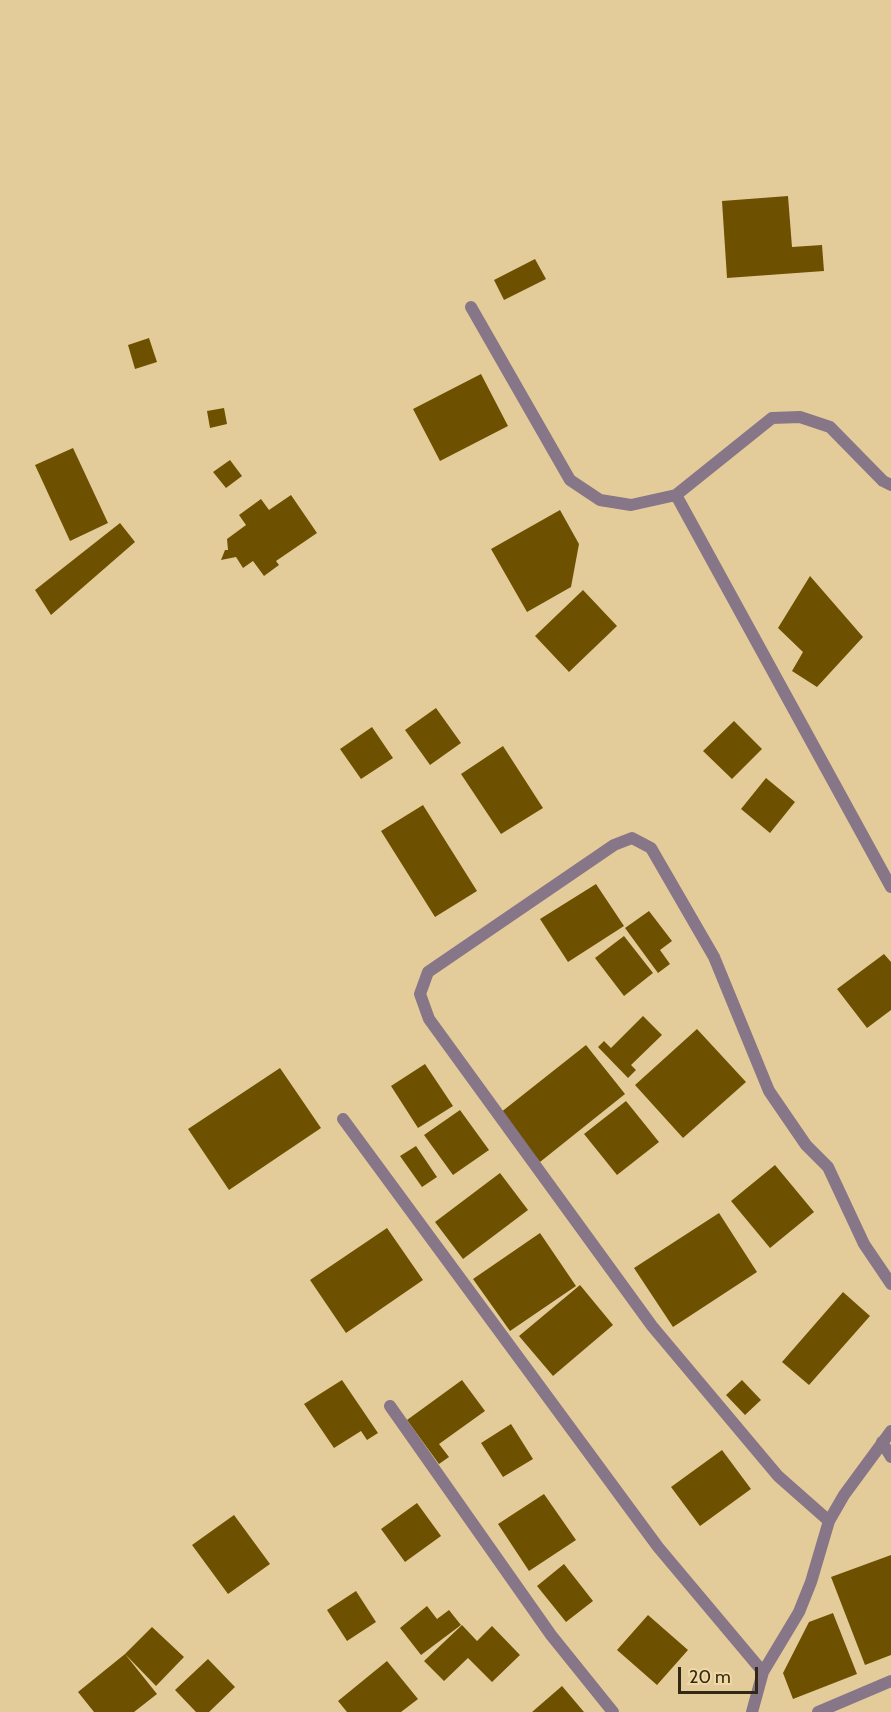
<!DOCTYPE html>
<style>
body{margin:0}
#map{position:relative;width:891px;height:1712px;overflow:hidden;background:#e4cc9a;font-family:Cabin,sans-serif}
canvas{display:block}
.scale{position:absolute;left:678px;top:1667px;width:80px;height:27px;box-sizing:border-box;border:3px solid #322915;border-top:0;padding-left:8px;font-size:18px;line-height:21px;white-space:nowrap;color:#322915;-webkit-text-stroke:4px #f1d9a6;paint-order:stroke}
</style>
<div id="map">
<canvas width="891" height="1712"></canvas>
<div class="scale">20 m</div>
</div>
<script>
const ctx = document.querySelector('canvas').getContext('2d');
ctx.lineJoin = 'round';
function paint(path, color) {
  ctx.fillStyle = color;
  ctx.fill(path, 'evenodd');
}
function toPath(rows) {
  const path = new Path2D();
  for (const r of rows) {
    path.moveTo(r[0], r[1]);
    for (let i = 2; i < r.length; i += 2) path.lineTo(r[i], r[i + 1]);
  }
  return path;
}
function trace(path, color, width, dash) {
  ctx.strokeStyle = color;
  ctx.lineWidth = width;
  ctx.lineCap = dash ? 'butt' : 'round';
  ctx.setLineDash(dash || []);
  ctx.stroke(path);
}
paint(toPath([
 [788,196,792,247,822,245,824,271,727,278,722,201],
 [535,259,546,279,504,300,494,280],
 [149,338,157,362,135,369,128,345],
 [481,374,508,426,440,461,413,409],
 [224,408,227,424,210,428,207,411],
 [73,448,108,523,70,541,35,465],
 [230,460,242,476,226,488,213,472],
 [291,495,317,533,276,561,279,565,264,576,253,561,243,568,236,557,221,560,225,550,228,550,227,539,246,525,239,515,261,499,269,510],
 [560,510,579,544,571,587,527,612,491,549],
 [120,523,135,542,51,615,35,590],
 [810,576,863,637,817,687,792,671,803,652,778,628],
 [583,590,617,626,569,672,535,636],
 [436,708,461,743,430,765,405,730],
 [734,721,762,749,732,779,703,751],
 [372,727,393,758,361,779,340,749],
 [503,746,543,808,501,834,461,774],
 [766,778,795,802,770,833,741,809],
 [423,805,477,891,435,917,381,831],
 [596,884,624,926,568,962,540,919],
 [649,911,672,941,660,950,670,964,658,973,625,928],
 [624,936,653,973,624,996,595,958],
 [884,954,891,962,891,1010,867,1028,837,989],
 [643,1016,662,1035,631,1065,636,1070,628,1078,598,1047,604,1041,611,1048],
 [697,1029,746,1082,683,1138,635,1085],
 [586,1045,625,1094,540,1162,500,1113],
 [425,1064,453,1106,418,1128,391,1086],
 [280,1068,321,1128,229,1190,188,1129],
 [626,1101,659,1142,617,1175,584,1134],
 [460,1110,489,1150,453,1175,424,1135],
 [416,1146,437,1177,422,1187,400,1156],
 [775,1165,814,1212,770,1248,731,1201],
 [500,1173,528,1210,463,1259,435,1222],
 [719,1213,757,1272,673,1327,634,1268],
 [387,1228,423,1280,346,1333,310,1280],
 [540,1233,576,1286,510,1331,473,1279],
 [580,1285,613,1325,553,1376,519,1336],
 [843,1292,870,1316,809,1385,782,1362],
 [342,1380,378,1433,367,1440,361,1431,334,1448,304,1404],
 [462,1380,485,1411,439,1444,449,1457,439,1464,407,1420],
 [742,1380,761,1400,745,1415,726,1395],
 [511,1424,533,1459,503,1477,481,1443],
 [722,1450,751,1489,700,1526,671,1487],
 [544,1494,576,1540,529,1571,498,1524],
 [417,1503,441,1536,405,1562,381,1529],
 [234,1515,270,1564,228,1594,192,1545],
 [891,1555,891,1655,865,1665,831,1577],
 [564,1564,593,1601,566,1622,537,1586],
 [356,1591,376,1622,347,1641,327,1610],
 [427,1606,437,1619,449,1610,461,1625,421,1655,400,1628],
 [833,1613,857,1674,793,1699,783,1673,809,1622],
 [648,1615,688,1650,657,1685,617,1650],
 [462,1625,477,1641,492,1626,520,1655,492,1682,468,1658,444,1681,424,1661],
 [152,1627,184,1657,156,1686,125,1654],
 [125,1654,157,1694,134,1712,94,1712,78,1692],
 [208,1659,235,1687,209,1712,196,1712,175,1690],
 [387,1661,418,1699,401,1712,347,1712,338,1701],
 [562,1686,584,1712,532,1712]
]), '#6d5100');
trace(toPath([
 [471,307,570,480,600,500,631,505,676,495,772,418,800,417,830,427,883,481,891,485],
 [676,495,891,887],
 [343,1119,658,1547,763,1672],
 [390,1406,551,1635,613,1712],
 [882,1442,891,1457],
 [829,1521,778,1476,652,1326,429,1019,420,994,428,972,614,845,632,838,651,848,714,957,769,1091,806,1145,828,1167,864,1244,891,1284],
 [752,1712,763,1672,799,1612,811,1582,829,1521,844,1495,891,1431],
 [818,1712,891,1681]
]), '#877687', 12);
</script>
